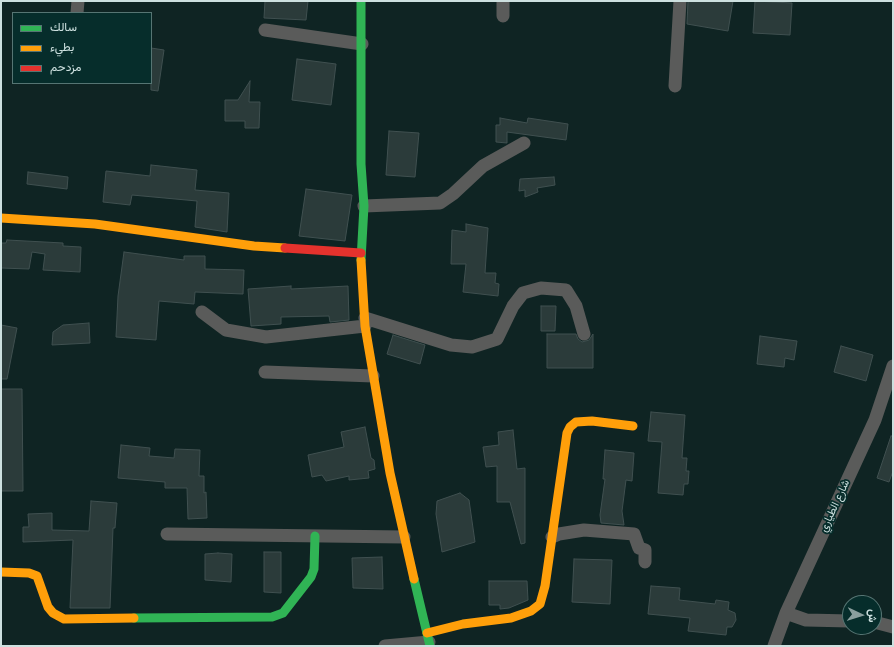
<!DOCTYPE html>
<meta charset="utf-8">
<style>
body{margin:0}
#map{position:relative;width:894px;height:647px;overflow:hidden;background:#0f2423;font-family:"Times New Roman",Vazirmatn,serif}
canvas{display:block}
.frame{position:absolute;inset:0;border:2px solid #cde0df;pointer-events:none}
.legend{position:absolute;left:12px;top:12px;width:140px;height:72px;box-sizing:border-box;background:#062d2b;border:1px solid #567573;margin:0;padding:5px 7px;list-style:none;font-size:12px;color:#cde0df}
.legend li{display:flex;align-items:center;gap:8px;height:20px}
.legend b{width:20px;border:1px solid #567573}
.north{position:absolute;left:842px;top:595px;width:40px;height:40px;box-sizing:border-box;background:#062d2b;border:1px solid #567573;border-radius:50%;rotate:94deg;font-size:11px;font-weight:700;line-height:16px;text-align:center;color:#cde0df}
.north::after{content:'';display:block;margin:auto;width:14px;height:18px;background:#8a9e9d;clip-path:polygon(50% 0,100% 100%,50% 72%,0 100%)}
</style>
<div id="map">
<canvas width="894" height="647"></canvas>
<div class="frame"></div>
<ul class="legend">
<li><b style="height:5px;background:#30b455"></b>سالك</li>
<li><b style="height:5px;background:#ff9f0a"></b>بطيء</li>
<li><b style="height:5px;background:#e5322d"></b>مزدحم</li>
</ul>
<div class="north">ش</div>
</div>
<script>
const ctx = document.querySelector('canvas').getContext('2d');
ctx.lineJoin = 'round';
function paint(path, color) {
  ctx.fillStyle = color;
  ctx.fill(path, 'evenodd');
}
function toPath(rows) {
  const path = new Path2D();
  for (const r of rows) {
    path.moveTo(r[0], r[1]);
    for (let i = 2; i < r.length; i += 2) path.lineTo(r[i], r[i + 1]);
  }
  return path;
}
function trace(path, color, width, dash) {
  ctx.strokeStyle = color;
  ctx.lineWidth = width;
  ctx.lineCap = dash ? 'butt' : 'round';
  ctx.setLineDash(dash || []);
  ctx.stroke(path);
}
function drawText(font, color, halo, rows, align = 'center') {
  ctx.font = font + ' "Times New Roman",Vazirmatn,serif';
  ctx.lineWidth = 3.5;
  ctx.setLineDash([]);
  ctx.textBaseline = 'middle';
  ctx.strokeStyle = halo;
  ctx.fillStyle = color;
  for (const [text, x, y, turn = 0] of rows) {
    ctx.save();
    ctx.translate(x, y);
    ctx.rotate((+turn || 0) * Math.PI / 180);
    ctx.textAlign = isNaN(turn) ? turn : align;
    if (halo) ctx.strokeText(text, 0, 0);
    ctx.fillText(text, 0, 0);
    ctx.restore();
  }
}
const building = toPath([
 [265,1,308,1,306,20,264,18,265,1],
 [688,1,733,1,728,31,687,24,688,1],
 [755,1,792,3,790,35,753,33,755,1],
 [151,48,164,50,158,91,151,90,151,48],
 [297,59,336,64,331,105,292,100,297,59],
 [250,81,249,102,260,102,259,128,245,128,245,121,225,121,225,100,238,100,250,81],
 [500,118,527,123,528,118,568,124,566,140,507,132,507,143,496,142,496,125,500,125,500,118],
 [389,131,419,133,415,177,386,175,389,131],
 [151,165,197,170,195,190,229,193,227,232,195,227,197,201,132,195,130,205,103,202,106,171,150,176,151,165],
 [28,172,68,177,67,189,27,184,28,172],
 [554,177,555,185,537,188,538,192,525,197,525,190,519,191,520,179,554,177],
 [306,189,352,195,345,241,299,236,306,189],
 [466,224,488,228,485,273,496,273,495,283,499,284,498,296,463,292,466,264,451,264,452,230,466,232,466,224],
 [7,240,63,243,63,246,81,247,80,272,43,270,45,254,32,252,29,269,1,268,1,243,6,243,7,240],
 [124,252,184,260,184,256,205,256,205,269,244,270,243,294,195,292,194,304,159,301,156,340,116,337,118,296,124,252],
 [291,286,291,289,348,286,349,320,330,322,329,316,281,317,281,324,251,326,248,289,291,286],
 [541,306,556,306,555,331,541,331,541,306],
 [89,323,90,343,52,345,53,332,63,325,89,323],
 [1,325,17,328,7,379,1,379,1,325],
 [547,334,576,334,578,339,582,342,589,340,593,334,593,368,547,368,547,334],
 [393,335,425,345,420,364,387,354,393,335],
 [760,336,797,341,794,360,785,358,784,367,757,364,760,336],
 [841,346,873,355,866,381,834,372,841,346],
 [1,389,22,389,23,491,1,491,1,389],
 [651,412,685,415,682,458,687,458,686,471,689,471,688,484,684,484,683,495,658,493,662,442,648,441,651,412],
 [365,427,371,458,374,460,375,469,368,471,369,478,349,480,349,476,326,481,322,475,312,477,308,455,344,447,341,432,365,427],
 [513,430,517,469,525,468,525,543,521,544,510,502,497,502,497,466,486,467,483,447,499,445,498,432,513,430],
 [891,436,893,436,893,471,889,482,877,478,891,436],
 [121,445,150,448,149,456,174,458,175,449,200,450,199,476,204,476,204,493,206,492,207,518,188,519,187,488,165,488,165,482,118,478,121,445],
 [605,450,634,453,632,481,626,480,622,511,624,525,601,523,600,515,605,479,603,479,605,450],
 [460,493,469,500,475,542,442,552,436,514,437,501,460,493],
 [91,501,117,503,115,528,113,528,110,608,70,608,73,540,23,542,23,527,29,527,28,514,52,513,52,530,89,531,91,501],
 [264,552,281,552,281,593,264,592,264,552],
 [218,553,232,554,231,582,205,580,205,554,218,553],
 [382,557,383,589,353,588,352,558,382,557],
 [574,559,612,560,610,604,572,602,574,559],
 [489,581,527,581,528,600,509,608,500,609,500,605,489,605,489,581],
 [651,586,680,588,679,600,715,604,716,600,729,602,728,610,735,613,736,620,732,627,727,627,726,635,688,631,690,618,648,614,651,586]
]);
paint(building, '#2b3b3a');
trace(building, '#405050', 1);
trace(toPath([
 [503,1,503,16],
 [77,13,78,1],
 [265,30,362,44],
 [675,86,680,1],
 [364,206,440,203,453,194,483,166,524,143],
 [202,312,226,330,266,337,365,326],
 [365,318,451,345,472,347,497,339,513,306,523,293,541,288,566,290,576,306,584,334],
 [265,372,373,376],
 [167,534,404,537],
 [552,537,559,534,584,530,634,534,639,548,645,550,645,562],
 [786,613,806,620,850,621],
 [874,622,893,627],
 [385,646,429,642],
 [774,646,786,613,875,420,893,366]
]), '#5a5b5a', 13);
trace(toPath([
 [361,1,361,164,364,206,361,260],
 [414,579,430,646],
 [134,618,272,617,283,613,311,577,314,569,315,536]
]), '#30b455', 9);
trace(toPath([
 [1,218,95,224,254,246,285,248],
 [361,260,365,326,390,473,414,579],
 [1,572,29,573,37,576,48,607,53,613,64,619,134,618],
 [427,633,463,624,511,618,531,611,540,604,545,586,567,433,570,427,576,422,592,421,633,426]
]), '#ff9f0a', 9);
trace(toPath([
 [285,248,361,253]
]), '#e5322d', 9);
drawText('11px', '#cde0df', '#062d2b', [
 ["شارع الطياري",835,506,-65]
]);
</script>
